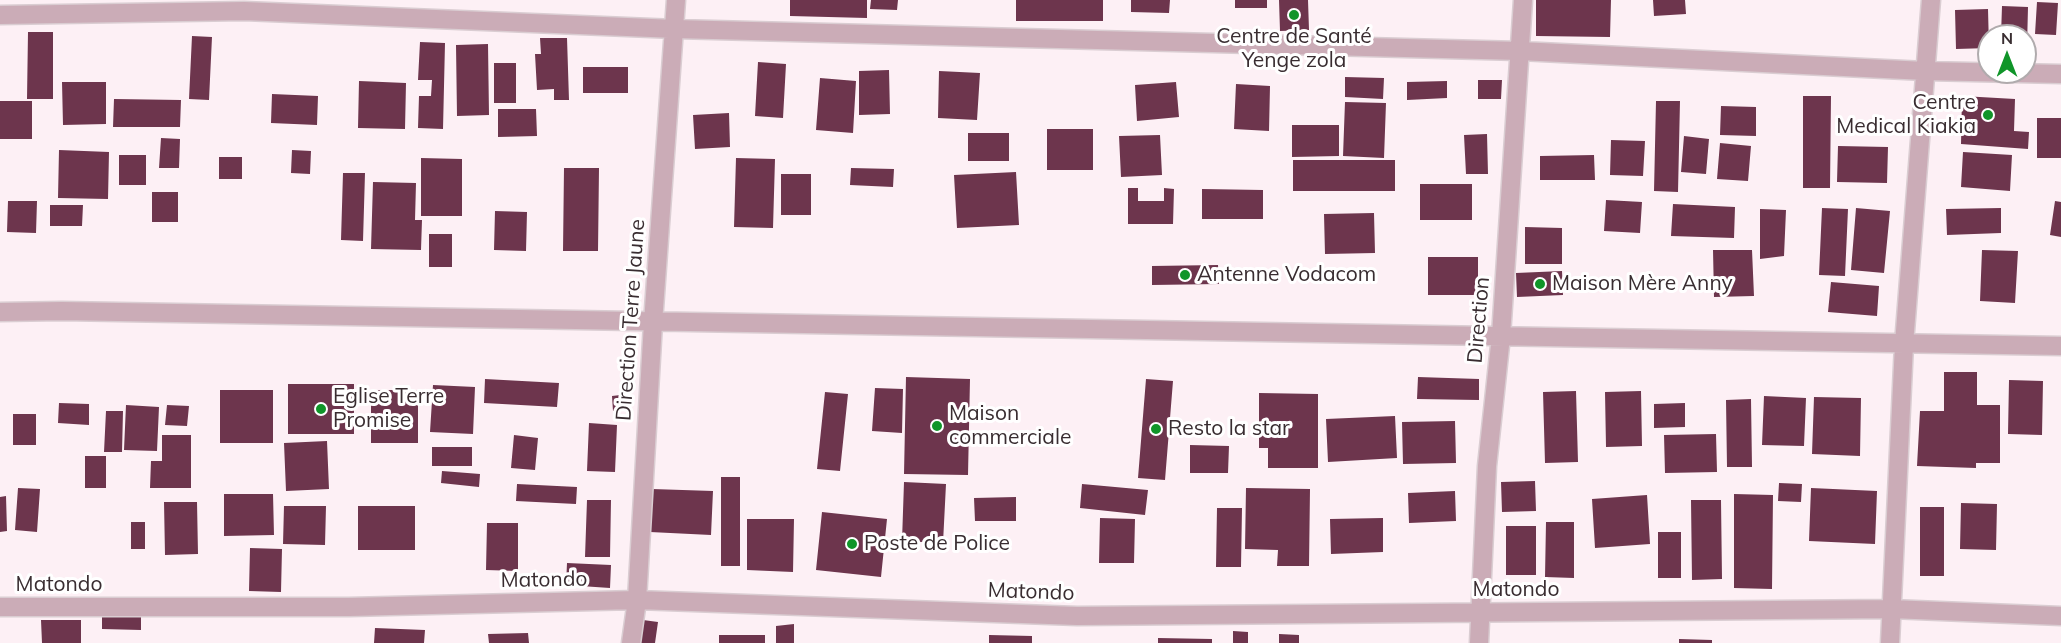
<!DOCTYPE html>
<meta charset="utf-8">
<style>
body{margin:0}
#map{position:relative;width:2061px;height:643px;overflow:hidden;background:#fdf0f5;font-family:Mulish,sans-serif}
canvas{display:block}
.north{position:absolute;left:1977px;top:24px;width:60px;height:60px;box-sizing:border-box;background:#fff;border:2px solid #b0abad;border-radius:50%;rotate:0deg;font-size:16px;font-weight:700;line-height:24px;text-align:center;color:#392d31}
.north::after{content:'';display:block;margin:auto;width:21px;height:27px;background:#109529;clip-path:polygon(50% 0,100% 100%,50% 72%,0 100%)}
</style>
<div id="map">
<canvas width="2061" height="643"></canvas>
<div class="north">N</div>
</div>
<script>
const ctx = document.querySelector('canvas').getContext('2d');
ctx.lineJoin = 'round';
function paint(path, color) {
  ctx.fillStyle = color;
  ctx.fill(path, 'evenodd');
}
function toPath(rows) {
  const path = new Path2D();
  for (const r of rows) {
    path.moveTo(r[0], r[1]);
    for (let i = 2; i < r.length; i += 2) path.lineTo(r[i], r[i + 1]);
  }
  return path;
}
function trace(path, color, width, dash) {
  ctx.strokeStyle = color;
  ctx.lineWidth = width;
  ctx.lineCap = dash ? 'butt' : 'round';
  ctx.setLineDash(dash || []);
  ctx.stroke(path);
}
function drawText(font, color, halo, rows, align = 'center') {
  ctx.font = font + ' Mulish,sans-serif';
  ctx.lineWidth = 6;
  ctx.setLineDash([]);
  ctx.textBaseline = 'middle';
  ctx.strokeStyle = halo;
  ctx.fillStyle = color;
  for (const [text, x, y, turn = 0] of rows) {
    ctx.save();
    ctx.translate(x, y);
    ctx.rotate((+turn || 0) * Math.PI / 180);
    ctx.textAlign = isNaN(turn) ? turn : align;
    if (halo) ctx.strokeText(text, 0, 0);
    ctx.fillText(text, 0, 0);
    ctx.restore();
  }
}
paint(toPath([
 [790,0,867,0,867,18,790,16],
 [871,0,898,0,897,10,870,9],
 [1016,0,1103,0,1103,21,1016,21],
 [1131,0,1170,0,1169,13,1131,12],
 [1235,0,1267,0,1267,8,1235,8],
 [1279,0,1308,0,1309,30,1280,31],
 [1536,0,1611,0,1610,37,1536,36],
 [1653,0,1685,0,1686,14,1654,16],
 [2037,2,2058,3,2056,35,2035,34],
 [2002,6,2028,7,2027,47,2025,47,2025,36,2001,36],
 [1988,9,1989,48,1956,49,1955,10],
 [28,32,53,32,53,99,27,99],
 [192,36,212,37,209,100,189,99],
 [540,38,567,38,569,100,554,100,554,89,537,90,535,54,541,54],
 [420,42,445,43,443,129,418,128,419,96,431,96,432,80,418,80],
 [488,44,489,115,457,116,456,45],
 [758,62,786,64,783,118,755,116],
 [494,63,516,63,516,103,494,103],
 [583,67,628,67,628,93,583,93],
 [889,70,890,114,859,115,859,71],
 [939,71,980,73,977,120,938,118],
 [1345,77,1384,78,1383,99,1345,97],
 [820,78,856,81,853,133,816,130],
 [1478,80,1502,80,1501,99,1478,99],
 [359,81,406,83,405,129,358,128],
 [1447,81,1447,98,1407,100,1407,82],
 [62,82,106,82,106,124,63,125],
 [1176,82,1179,117,1137,121,1135,85],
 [1236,84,1270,86,1269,131,1234,129],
 [272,94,318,96,317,125,271,123],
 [1803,96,1831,96,1830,188,1803,188],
 [1962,96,2015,99,2014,131,2029,132,2028,149,1961,144],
 [114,99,181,100,180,127,113,127],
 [0,101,32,101,32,139,0,139],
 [1656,101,1680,101,1678,192,1654,191],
 [1345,102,1386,103,1384,158,1343,156],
 [1721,106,1756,107,1756,136,1720,135],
 [498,109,536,109,537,136,498,137],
 [729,113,730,147,695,149,693,115],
 [2037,118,2061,118,2061,158,2037,158],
 [1292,125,1339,125,1339,156,1292,157],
 [1047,129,1093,129,1093,170,1047,170],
 [968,133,1009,133,1009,161,968,161],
 [1487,134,1488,174,1466,174,1464,135],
 [1160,135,1162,175,1121,177,1119,136],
 [1684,136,1709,139,1706,174,1681,172],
 [161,138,180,139,179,168,159,168],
 [1611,140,1645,141,1643,176,1610,175],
 [1720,143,1751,146,1748,181,1717,179],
 [1838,146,1888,147,1887,183,1837,182],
 [59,150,109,152,108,199,58,198],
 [292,150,311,151,310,174,291,173],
 [1963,152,2012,155,2010,191,1961,187],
 [119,155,146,155,146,185,119,185],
 [1594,155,1595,180,1540,180,1540,156],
 [219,157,242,157,242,179,219,179],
 [421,158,462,159,462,216,421,216],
 [736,158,775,159,773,228,734,227],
 [1293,160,1395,160,1395,191,1293,191],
 [564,168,599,168,598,251,563,251],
 [851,168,894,169,893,187,850,185],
 [1016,172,1019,225,957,228,954,175],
 [343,173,365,173,363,241,341,240],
 [781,174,811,174,811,215,781,215],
 [373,182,416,183,415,220,422,220,421,250,371,249],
 [1420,184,1472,184,1472,220,1420,220],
 [1128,188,1138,188,1138,201,1164,201,1164,188,1174,189,1173,224,1128,224],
 [1202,189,1263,190,1263,219,1202,219],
 [152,192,178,192,178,222,152,222],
 [1606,200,1642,202,1640,233,1604,231],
 [8,201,37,201,36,233,7,232],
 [2055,201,2061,202,2061,237,2050,235],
 [1673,204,1735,207,1734,238,1671,236],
 [50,205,83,205,82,226,50,226],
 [1822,208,1848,209,1845,276,1819,275],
 [1856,208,1890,211,1884,273,1851,270],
 [2001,208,2001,233,1947,235,1946,209],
 [1760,209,1786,210,1784,256,1760,259],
 [495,211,527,212,526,251,494,250],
 [1374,213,1375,253,1325,254,1324,214],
 [1525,227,1562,228,1562,264,1525,264],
 [429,234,452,234,452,267,429,267],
 [1713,250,1752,250,1754,296,1714,297],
 [1982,250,2018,251,2015,303,1980,301],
 [1428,257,1478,257,1478,295,1428,295],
 [1218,265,1219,284,1152,285,1152,266],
 [1562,271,1563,295,1517,297,1516,273],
 [1831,282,1879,286,1877,316,1828,312],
 [1944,372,1977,372,1977,405,2000,405,2000,463,1976,463,1976,468,1917,466,1920,411,1944,411],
 [906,377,970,379,968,475,904,474],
 [1418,377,1479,379,1479,400,1417,399],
 [485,379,559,383,557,407,484,403],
 [1146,379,1173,381,1165,480,1138,478],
 [2009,380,2043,381,2042,435,2008,434],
 [288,384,354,384,354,434,288,434],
 [433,385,475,387,473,434,430,432],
 [875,388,903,389,902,433,872,431],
 [220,390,273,390,273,443,220,443],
 [371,390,418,390,418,443,371,443],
 [1576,391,1578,462,1545,463,1543,392],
 [1641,391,1642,446,1606,447,1605,392],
 [825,392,848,394,840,471,817,469],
 [1259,393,1318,394,1318,468,1268,468,1268,448,1259,448],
 [629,394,630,411,613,411,612,396],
 [1764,396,1806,398,1804,446,1762,445],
 [1814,397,1861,398,1860,456,1812,454],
 [1751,399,1752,467,1727,467,1726,400],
 [59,403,89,404,89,425,58,423],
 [1685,403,1685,427,1654,428,1654,404],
 [126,405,159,407,157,451,124,450],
 [167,405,189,406,187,426,165,425],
 [106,411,123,411,122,452,104,452],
 [13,414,36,414,36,445,13,445],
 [1395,416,1397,458,1328,462,1326,419],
 [1455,421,1456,463,1403,464,1402,422],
 [589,423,617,425,615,472,587,471],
 [1716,434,1717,472,1665,473,1664,435],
 [162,435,191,435,191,488,150,488,151,461,162,461],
 [514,435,538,438,535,470,511,468],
 [327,441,329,489,286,491,284,443],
 [1190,445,1229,446,1228,473,1190,473],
 [432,447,472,447,472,466,432,466],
 [85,456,106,456,106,488,85,488],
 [442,471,480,474,479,487,441,483],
 [721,477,740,477,740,566,721,566],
 [1535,481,1536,511,1502,512,1501,482],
 [904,482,946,484,943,543,902,541],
 [1779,483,1802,484,1801,502,1778,501],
 [517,484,577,487,576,504,516,501],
 [1082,484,1148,490,1145,515,1080,508],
 [18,488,40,489,37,532,15,530],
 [1246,488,1310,489,1309,566,1277,566,1278,550,1245,549],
 [1811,488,1877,491,1875,544,1809,541],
 [652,489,713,491,711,535,650,532],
 [1455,491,1456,521,1409,523,1408,493],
 [224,494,273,494,274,535,224,536],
 [1734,494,1773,495,1772,589,1734,588],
 [1647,495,1650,544,1595,548,1592,499],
 [6,496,7,531,0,532,0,497],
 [1016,497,1016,521,975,521,974,498],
 [587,500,611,500,610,557,585,557],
 [1691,500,1721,500,1722,579,1692,580],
 [164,502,197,502,198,554,165,555],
 [1961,503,1997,504,1996,550,1960,549],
 [284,506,326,506,325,545,283,544],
 [358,506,415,506,415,550,358,550],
 [1920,507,1944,507,1944,576,1920,576],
 [1217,508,1242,508,1241,567,1216,567],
 [822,512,887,519,881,577,816,570],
 [1100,518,1135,519,1134,563,1099,563],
 [1383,518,1383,552,1331,554,1330,519],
 [747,519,794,519,793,572,747,570],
 [131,522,145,522,145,549,131,549],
 [1546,522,1574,522,1574,578,1545,577],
 [487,523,518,523,518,571,486,570],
 [1506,526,1536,526,1536,575,1506,575],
 [1658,532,1681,532,1681,578,1658,578],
 [250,548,282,549,281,592,249,591],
 [567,563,611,565,610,588,566,585],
 [102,612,141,612,141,630,102,629],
 [41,620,81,620,81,643,42,643],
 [643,620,658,622,655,643,639,643],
 [794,624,794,643,776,643,776,626],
 [375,628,425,630,424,643,374,643],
 [1233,631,1248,632,1248,643,1233,643],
 [528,633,529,643,489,643,488,634],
 [1279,634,1299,635,1299,643,1279,643],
 [719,635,765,635,765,643,719,643],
 [989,635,1032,636,1032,643,989,643],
 [1158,638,1212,639,1212,643,1158,643],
 [1679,639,1712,640,1712,643,1679,643]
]), '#6d354d');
const minor = toPath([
 [0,15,244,11,675,29,1520,51,1925,71,2061,74],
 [0,312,62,311,2061,346],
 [0,607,349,607,637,600,1077,616,1891,609,2061,616],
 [631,643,637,600,653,323,676,0],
 [1479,643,1487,466,1501,336,1523,0],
 [1890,643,1904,344,1931,0]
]);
trace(minor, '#dacdd2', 21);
trace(minor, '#cbacb7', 18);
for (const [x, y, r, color] of [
 [1294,15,6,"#109529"],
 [1988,115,6,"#109529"],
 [1185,275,6,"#109529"],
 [1540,284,6,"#109529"],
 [321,409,6,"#109529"],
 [937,426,6,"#109529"],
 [1156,429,6,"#109529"],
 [852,544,6,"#109529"]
]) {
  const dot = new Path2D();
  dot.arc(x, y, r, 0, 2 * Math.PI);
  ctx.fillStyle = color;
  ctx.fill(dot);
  trace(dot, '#fff', 2);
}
drawText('21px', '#392d31', '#fff', [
 ["Centre de Santé",1294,37,"center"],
 ["Yenge zola",1294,61,"center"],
 ["Centre",1976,103,"right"],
 ["Medical Kiakia",1976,127,"right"],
 ["Antenne Vodacom",1197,275],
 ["Maison Mère Anny",1552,284],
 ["Eglise Terre",333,397],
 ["Promise",333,421],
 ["Maison",949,414],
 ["commerciale",949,438],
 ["Resto la star",1168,429],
 ["Poste de Police",864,544]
], 'left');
drawText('21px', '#392d31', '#fff', [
 ["Direction Terre Jaune",631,320,-86],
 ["Direction",1479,320,-85],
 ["Matondo",544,580,-1],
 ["Matondo",59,585],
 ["Matondo",1516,590],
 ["Matondo",1031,592,2]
]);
</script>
